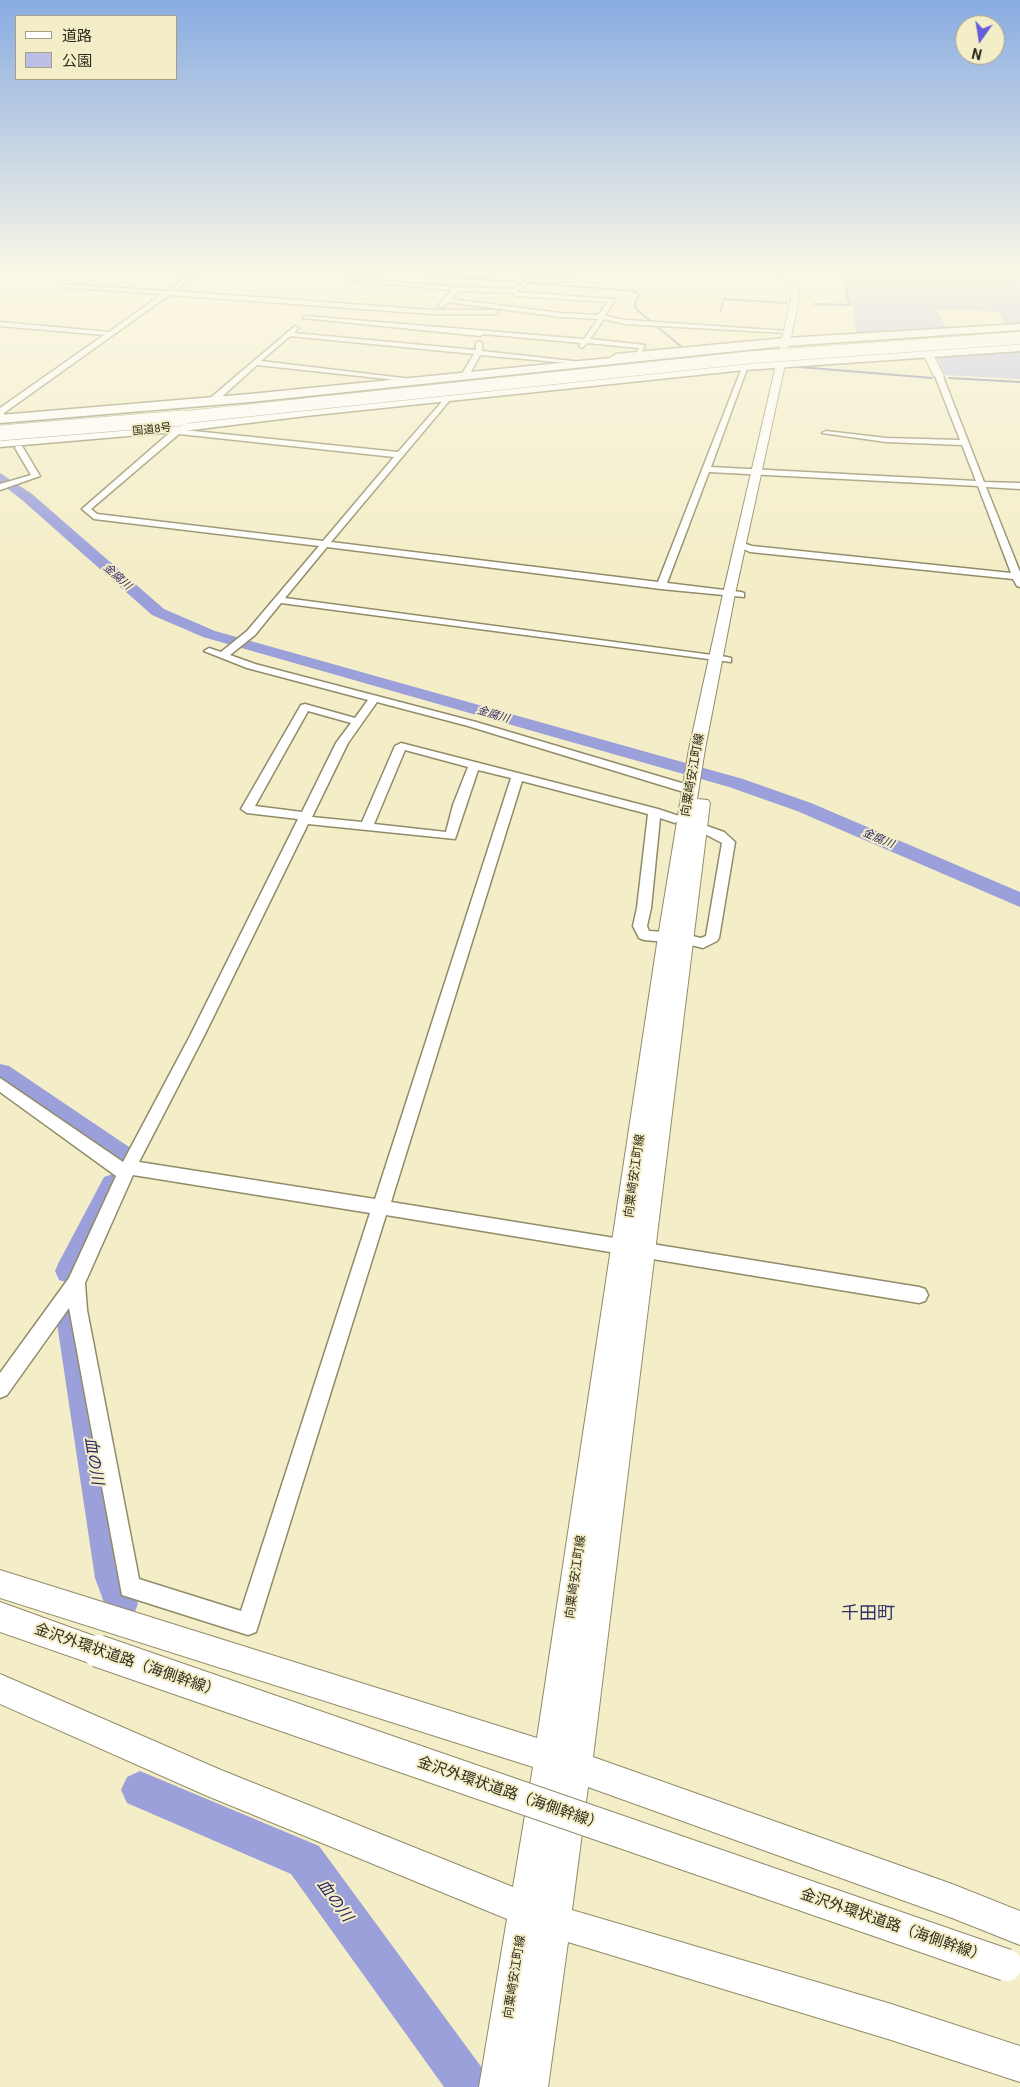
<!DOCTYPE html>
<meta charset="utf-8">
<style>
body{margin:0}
#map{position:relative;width:1020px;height:2087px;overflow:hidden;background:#f4eec8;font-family:Roboto,"Noto Sans JP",sans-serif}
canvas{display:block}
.legend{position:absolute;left:15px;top:15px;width:162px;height:65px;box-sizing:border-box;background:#f4eec8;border:1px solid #a4a084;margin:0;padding:6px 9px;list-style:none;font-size:15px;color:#2d2b1d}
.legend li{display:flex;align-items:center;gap:10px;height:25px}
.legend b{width:25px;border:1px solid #a4a084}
.north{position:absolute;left:955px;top:15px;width:50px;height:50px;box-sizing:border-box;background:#f4eec8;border:1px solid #a4a084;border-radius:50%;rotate:193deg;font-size:14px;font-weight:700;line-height:20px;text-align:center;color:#2d2b1d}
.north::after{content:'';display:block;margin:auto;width:18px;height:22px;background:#655ed8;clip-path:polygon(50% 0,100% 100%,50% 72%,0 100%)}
</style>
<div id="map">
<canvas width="1020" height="2087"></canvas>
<ul class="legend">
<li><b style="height:6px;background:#fff"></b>道路</li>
<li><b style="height:14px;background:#bbbfe7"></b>公園</li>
</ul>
<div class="north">N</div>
</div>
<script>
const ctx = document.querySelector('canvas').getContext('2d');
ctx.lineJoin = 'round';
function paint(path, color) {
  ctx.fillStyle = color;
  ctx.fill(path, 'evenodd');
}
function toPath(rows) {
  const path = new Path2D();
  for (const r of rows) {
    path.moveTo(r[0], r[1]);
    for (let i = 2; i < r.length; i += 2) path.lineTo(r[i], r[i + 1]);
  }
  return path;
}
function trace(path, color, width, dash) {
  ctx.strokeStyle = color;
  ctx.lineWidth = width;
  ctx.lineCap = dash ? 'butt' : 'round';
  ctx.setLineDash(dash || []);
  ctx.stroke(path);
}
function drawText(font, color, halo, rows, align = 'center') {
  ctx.font = font + ' Roboto,"Noto Sans JP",sans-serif';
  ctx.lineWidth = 4;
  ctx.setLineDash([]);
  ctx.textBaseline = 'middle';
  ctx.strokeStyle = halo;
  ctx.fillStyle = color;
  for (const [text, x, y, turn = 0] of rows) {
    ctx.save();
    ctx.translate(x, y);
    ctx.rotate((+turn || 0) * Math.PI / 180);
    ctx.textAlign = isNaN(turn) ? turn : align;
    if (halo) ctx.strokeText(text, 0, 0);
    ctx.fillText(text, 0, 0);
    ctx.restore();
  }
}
paint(toPath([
 [845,273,1020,273,1020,325,1006,326,999,312,937,309,946,329,856,334,853,305,848,299],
 [1020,349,1020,379,945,375,938,359,946,354]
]), '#bbbfe7');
trace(toPath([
 [425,273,423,275,635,291,639,295,635,304,636,309,684,349],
 [814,304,850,305,847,299,845,273],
 [720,312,724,299,786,303],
 [799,367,932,378],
 [949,378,1020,382]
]), '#7b7da1', 2);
paint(toPath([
 [0,473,32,494,164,609,215,631,743,779,811,803,1020,892,1020,907,797,811,729,787,203,637,152,615,22,500,0,483,0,473],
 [0,1064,9,1066,135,1151,139,1158,135,1165,126,1168,117,1165,0,1085,0,1064],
 [113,1174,122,1177,126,1185,79,1280,69,1283,59,1280,55,1271,59,1262,104,1177,113,1174],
 [70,1304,80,1308,84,1317,129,1578,138,1604,133,1616,121,1621,109,1616,95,1578,56,1317,60,1308,70,1304],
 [140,1771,319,1846,485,2072,492,2087,444,2087,291,1874,127,1803,121,1790,127,1777,140,1771]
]), '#9ca0da');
const street = toPath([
 [192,273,199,273,174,291,432,310,496,310,499,312,496,314,432,314,169,295,4,413,4,417,0,417,0,408,104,335,0,326,0,322,109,332,162,294,61,287,59,284,167,291,192,273],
 [527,273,533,273,532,277,564,278,561,273,568,273,570,276,566,282,531,281,516,292,615,299,605,316,626,320,789,331,786,333,625,324,604,319,590,339,645,345,640,356,637,358,634,356,639,348,587,343,582,348,579,346,581,343,483,334,480,336,303,318,306,316,584,339,598,319,560,317,448,302,441,308,438,306,452,290,349,280,352,278,457,287,513,289,525,281,527,273],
 [459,291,514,293,516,296,608,302,598,315,560,313,451,299,459,291],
 [295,326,298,328,294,333,476,350,476,343,479,341,482,343,482,351,582,362,579,364,480,355,470,374,466,376,462,374,474,354,290,336,261,361,428,381,424,383,257,365,214,404,208,404,208,400,295,326],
 [743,365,748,366,711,467,976,481,962,445,886,442,822,433,826,431,886,438,960,440,935,376,942,374,984,482,1020,483,1020,489,986,487,1020,572,1020,587,1017,586,1013,579,750,552,735,545,740,542,752,546,1011,573,978,486,709,472,667,583,741,592,744,593,744,597,661,589,327,547,285,598,727,657,731,658,731,662,281,603,255,635,230,655,255,664,476,722,695,787,697,790,691,794,687,793,468,726,377,702,348,743,312,817,362,822,395,746,401,743,658,809,679,816,681,819,675,823,660,818,651,908,647,926,649,931,667,932,674,937,667,942,644,940,639,938,633,926,637,908,648,814,522,781,391,1202,919,1287,925,1289,928,1295,925,1301,919,1303,386,1215,256,1632,248,1635,122,1595,69,1308,7,1395,0,1398,0,1373,69,1278,116,1176,0,1092,0,1078,123,1162,190,1036,298,819,247,813,241,809,301,705,305,704,355,718,368,700,247,668,204,651,209,648,221,652,247,631,319,546,94,519,82,509,174,429,398,452,447,396,450,396,450,400,331,542,658,582,743,365],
 [179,434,394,457,323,541,97,514,91,509,179,434],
 [308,711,351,723,336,743,302,812,255,806,308,711],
 [405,750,468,767,453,805,446,832,374,824,405,750],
 [478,770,511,778,375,1199,139,1162,204,1036,308,824,455,839,478,770],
 [133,1175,370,1213,241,1611,139,1579,87,1310,85,1283,133,1175],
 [16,446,22,446,40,476,0,490,0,484,31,475,15,448,16,446],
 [707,826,724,832,735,842,719,938,717,941,703,948,679,942,677,939,684,934,701,938,706,936,722,843,703,833,701,830,703,827,707,826]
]);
const secondary = toPath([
 [780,273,788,273,798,289,799,300,735,594,705,749,697,799,708,800,710,803,593,1757,952,1884,1020,1911,1020,1945,952,1918,588,1787,572,1910,888,2003,1020,2046,1020,2082,888,2039,568,1942,548,2087,479,2087,507,1919,205,1795,0,1704,0,1674,221,1770,513,1887,533,1767,0,1598,0,1570,537,1738,658,937,689,749,723,594,791,300,790,289,780,273],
 [924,350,932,352,944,376,942,378,934,376,922,352,924,350],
 [0,1602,108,1641,113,1651,108,1661,98,1666,0,1632,0,1602]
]);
const highway = toPath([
 [1020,324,1020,330,785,346,250,402,0,423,0,415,250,394,610,358,616,354,785,338,1020,324],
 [1020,343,1020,351,745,370,306,416,175,432,0,447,0,439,175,424,321,406,745,362,1020,343]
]);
trace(street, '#918b68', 3);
trace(secondary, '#918b68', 2);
trace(highway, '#918b68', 3);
paint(street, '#fff');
paint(secondary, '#fff');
paint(highway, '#fff');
const secondaryBridge = toPath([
 [98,1651,1006,1965]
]);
const highwayBridgeFar1 = toPath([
 [167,419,754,357,1020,338]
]);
const highwayBridge = toPath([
 [0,433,182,418]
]);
trace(secondaryBridge, '#918b68', 34, []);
trace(highwayBridgeFar1, '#918b68', 13, []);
trace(highwayBridge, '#918b68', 16, []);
trace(secondaryBridge, '#fff', 32);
trace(highwayBridgeFar1, '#fff', 12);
trace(highwayBridge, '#fff', 15);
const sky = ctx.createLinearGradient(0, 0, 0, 566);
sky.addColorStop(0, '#89ace2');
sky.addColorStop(0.48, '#faf7e6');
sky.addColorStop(1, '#faf7e600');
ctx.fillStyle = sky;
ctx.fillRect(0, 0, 1020, 566);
drawText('11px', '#2d2b1d', '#f4eec8', [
 ["国道8号",152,430,-6]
]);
drawText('italic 11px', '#292467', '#f4eec8', [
 ["金腐川",117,577,41],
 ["金腐川",493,715,16],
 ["金腐川",878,839,23]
]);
drawText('12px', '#2d2b1d', '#f4eec8', [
 ["向粟崎安江町線",693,775,-80],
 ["向粟崎安江町線",635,1176,-82],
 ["向粟崎安江町線",576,1577,-82],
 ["向粟崎安江町線",515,1977,-81]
]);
drawText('15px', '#2d2b1d', '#f4eec8', [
 ["金沢外環状道路（海側幹線）",127,1661,19],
 ["金沢外環状道路（海側幹線）",510,1794,19],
 ["金沢外環状道路（海側幹線）",893,1926,19]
]);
drawText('italic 16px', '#292467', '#f4eec8', [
 ["血の川",93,1461,81],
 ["血の川",334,1901,54]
]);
drawText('18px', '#32306b', '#f4eec8', [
 ["千田町",868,1614]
]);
</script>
